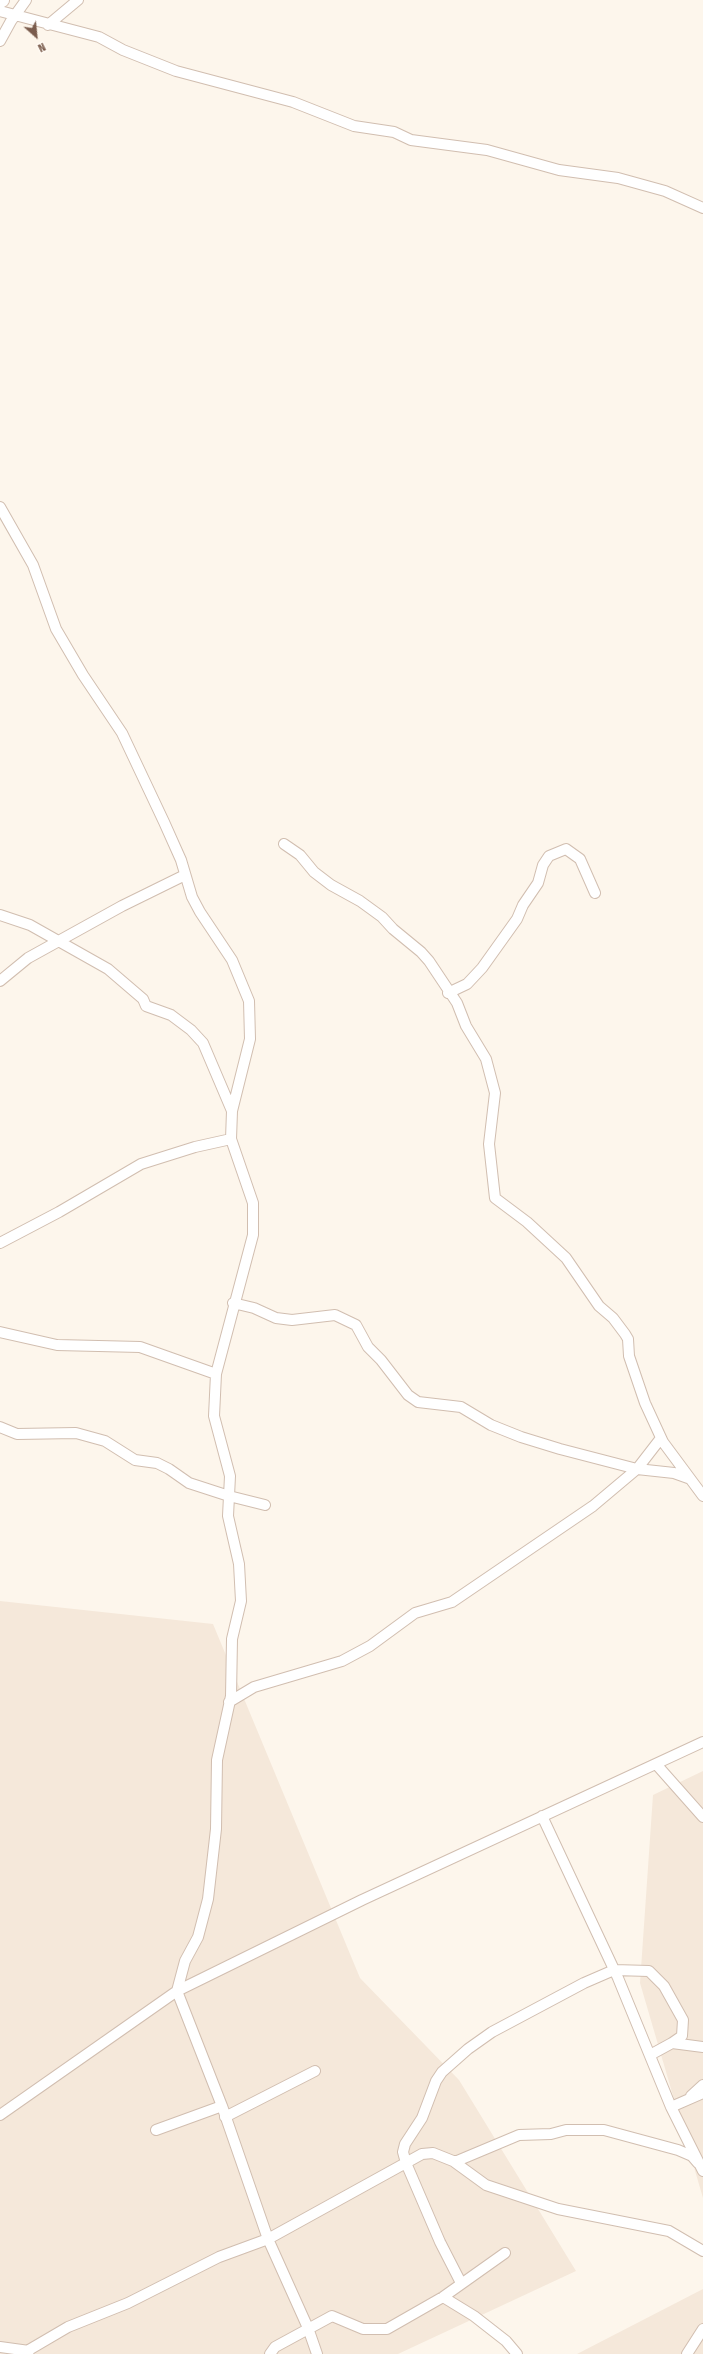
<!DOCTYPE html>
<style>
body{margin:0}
#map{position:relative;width:703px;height:2354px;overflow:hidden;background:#fdf6ec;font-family:"Fira Sans Condensed",sans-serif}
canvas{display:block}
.north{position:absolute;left:16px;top:16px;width:40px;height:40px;-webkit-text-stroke:3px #fffaf3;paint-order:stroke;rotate:153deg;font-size:11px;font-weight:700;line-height:16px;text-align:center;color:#7a5c4d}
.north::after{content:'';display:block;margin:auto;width:14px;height:18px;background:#7a5c4d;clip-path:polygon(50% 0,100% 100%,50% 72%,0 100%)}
</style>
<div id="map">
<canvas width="703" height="2354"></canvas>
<div class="north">N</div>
</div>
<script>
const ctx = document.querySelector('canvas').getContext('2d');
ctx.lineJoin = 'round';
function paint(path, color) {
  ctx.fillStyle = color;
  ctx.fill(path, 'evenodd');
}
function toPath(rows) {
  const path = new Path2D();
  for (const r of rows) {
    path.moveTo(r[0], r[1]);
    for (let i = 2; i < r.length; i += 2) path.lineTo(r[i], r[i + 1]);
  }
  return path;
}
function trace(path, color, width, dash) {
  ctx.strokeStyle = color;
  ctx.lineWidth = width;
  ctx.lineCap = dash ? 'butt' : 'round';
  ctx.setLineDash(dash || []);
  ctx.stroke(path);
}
paint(toPath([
 [0,1601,213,1624,360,1978,459,2080,576,2271,398,2354,0,2354],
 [703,1771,703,2198,640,1983,653,1795],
 [703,2289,703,2354,577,2354]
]), '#f5e8da');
const street = toPath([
 [0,11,99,37,123,50,176,71,293,102,354,126,394,132,411,140,487,150,559,170,618,178,665,191,703,208],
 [48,25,78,0],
 [0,41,11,21,26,0],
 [0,507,33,565,56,629,83,675,122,733,164,822,181,860,192,897,200,912,232,960,249,1001,250,1039,232,1111,231,1139,253,1203,253,1235,216,1374,214,1416,230,1476,228,1516,239,1564,241,1601,232,1639,231,1696,217,1760,216,1829,208,1899,198,1937,185,1961,177,1991,222,2106,268,2239,308,2328,317,2354],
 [284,844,300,855,314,872,331,885,360,901,382,917,393,929,421,952,429,961,457,1003,466,1026,486,1059,495,1093,489,1144,495,1198,527,1222,566,1258,599,1306,613,1318,625,1334,628,1339,629,1356,645,1403,663,1442,703,1496],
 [0,915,30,925,108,969,143,999,146,1006,171,1015,191,1030,203,1043,232,1111],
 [0,981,28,958,122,906,185,875],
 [448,993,467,984,482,968,517,919,523,905,538,883,543,865,549,856,566,849,580,859,595,893],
 [0,1243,59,1212,141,1164,195,1147,231,1139],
 [233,1303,254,1308,276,1318,292,1320,335,1315,356,1325,368,1347,381,1360,408,1395,418,1402,461,1407,491,1425,521,1437,560,1449,637,1469,674,1473,688,1478],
 [0,1332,57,1345,140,1347,216,1374],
 [0,1427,17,1434,76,1433,105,1441,135,1460,157,1463,169,1469,189,1483,229,1496,265,1505],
 [229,1702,254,1687,342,1661,370,1646,415,1613,452,1602,593,1506,637,1469,661,1438],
 [656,1764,703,1817],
 [542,1816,618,1978,671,2107,703,2171],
 [650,2055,672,2043,703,2047],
 [691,2096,703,2085],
 [671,2107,703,2093],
 [0,2115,177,1991,362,1900,703,1742],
 [225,2117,315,2071],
 [156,2130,222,2106],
 [453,2161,486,2185,558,2209,669,2231,703,2251],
 [461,2283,440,2242,406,2163,403,2152,405,2144,422,2118,436,2081,442,2072,468,2049,492,2032,584,1983,614,1970,649,1971,664,1986,683,2020,682,2036,672,2043],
 [443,2297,474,2316,506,2341,517,2354],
 [0,2347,29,2351],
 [22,2354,68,2327,128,2303,219,2257,268,2239,422,2154,433,2153,453,2161,457,2161,519,2135,551,2134,566,2130,604,2130,678,2150,692,2156,698,2163],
 [270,2354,275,2347,332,2316,363,2329,387,2329,443,2297,505,2253],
 [687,2354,703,2329]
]);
const secondary = toPath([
 [0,1,2,0]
]);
trace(street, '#d1beb0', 12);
trace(secondary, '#d6c0b0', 16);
trace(street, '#fff', 10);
trace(secondary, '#fff', 14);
</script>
